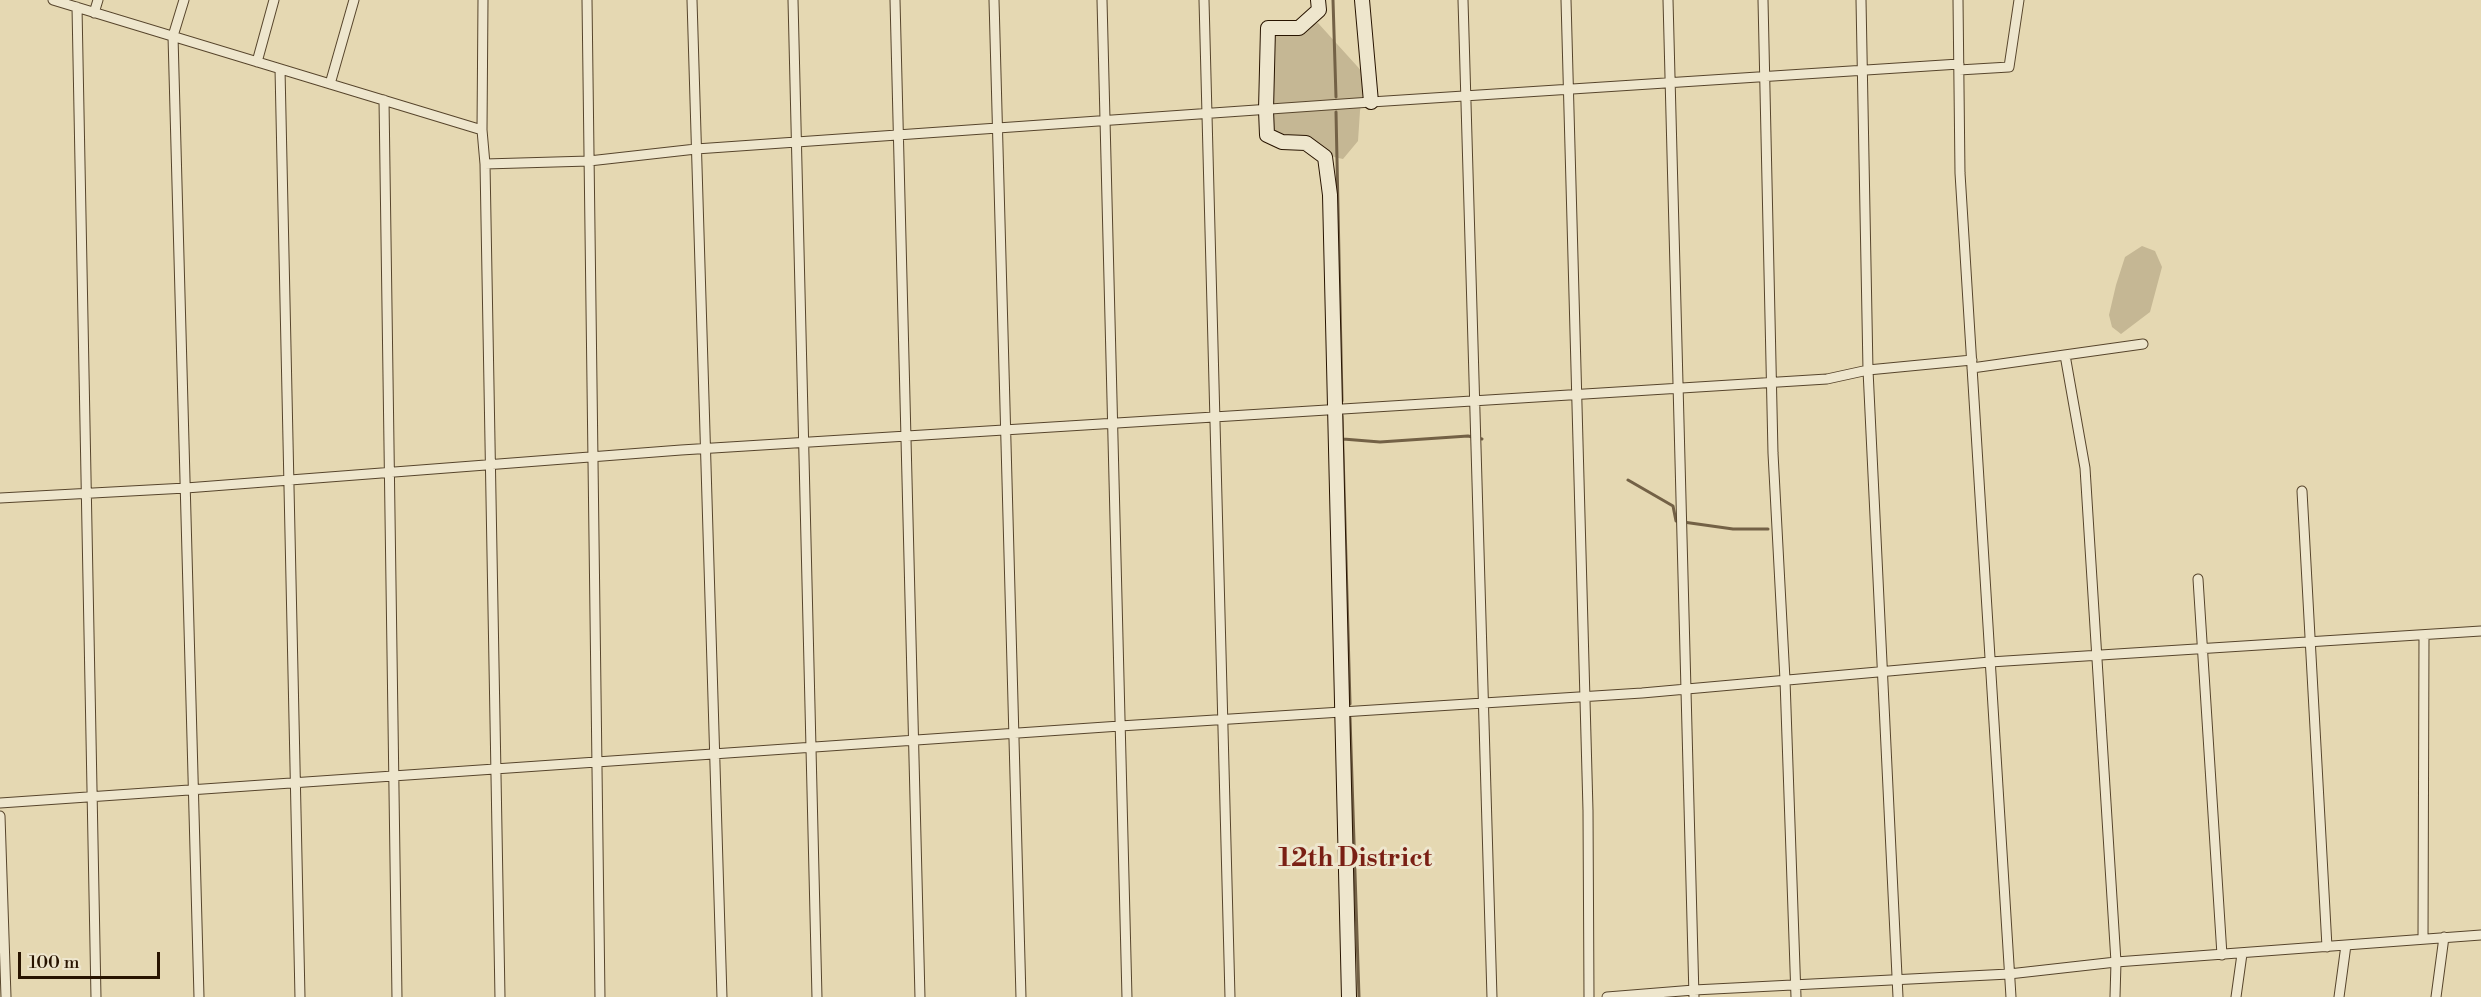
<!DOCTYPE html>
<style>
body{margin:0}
#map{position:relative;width:2481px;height:997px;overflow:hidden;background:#e5d8b2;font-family:"Libre Bodoni",serif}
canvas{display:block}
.scale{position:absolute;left:18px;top:952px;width:142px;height:27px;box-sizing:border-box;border:3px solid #281400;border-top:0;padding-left:8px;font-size:18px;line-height:21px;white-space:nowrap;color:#281400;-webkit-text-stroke:4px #eee6cd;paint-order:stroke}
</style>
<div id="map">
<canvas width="2481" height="997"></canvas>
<div class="scale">100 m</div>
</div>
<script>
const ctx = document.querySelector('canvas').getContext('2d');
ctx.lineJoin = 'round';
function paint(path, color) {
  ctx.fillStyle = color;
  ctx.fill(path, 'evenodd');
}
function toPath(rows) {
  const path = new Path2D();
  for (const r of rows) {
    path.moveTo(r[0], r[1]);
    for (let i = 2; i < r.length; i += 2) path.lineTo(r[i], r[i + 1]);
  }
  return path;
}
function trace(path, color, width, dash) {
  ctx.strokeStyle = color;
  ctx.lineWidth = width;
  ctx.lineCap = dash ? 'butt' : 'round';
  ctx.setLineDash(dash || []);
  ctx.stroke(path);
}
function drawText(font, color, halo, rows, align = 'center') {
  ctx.font = font + ' "Libre Bodoni",serif';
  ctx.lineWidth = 6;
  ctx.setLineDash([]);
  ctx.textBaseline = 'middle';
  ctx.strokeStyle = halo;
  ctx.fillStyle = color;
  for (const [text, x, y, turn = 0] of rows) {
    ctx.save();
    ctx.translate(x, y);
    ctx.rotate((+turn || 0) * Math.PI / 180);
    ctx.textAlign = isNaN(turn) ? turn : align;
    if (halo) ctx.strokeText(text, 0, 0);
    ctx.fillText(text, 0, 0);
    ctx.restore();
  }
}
paint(toPath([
 [1318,23,1366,76,1360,111,1358,141,1343,159,1334,157,1307,140,1282,138,1271,130,1274,32],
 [2142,246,2155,251,2162,267,2150,312,2121,334,2112,327,2109,315,2116,285,2125,257]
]), '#c5b794');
trace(toPath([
 [1333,0,1336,97],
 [1336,112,1342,401],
 [1342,416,1350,704],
 [1343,439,1380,442,1468,436,1482,439],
 [1628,480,1673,506,1676,521,1733,529,1768,529],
 [1350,718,1359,997]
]), '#736146', 3);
const street = toPath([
 [53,0,482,130],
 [184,0,173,36,199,997],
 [483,0,482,130,485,164,500,997],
 [587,0,600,997],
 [692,0,722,997],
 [793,0,817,997],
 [895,0,920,997],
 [994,0,1021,997],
 [1102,0,1127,997],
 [1204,0,1230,997],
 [1463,0,1492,997],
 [1566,0,1588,810,1589,997],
 [1668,0,1694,997],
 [1763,0,1773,453,1785,680,1796,997],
 [1861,0,1868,370,1898,997],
 [1958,0,1960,173,2011,997],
 [77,7,96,997],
 [94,13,98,0],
 [257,62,274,0],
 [280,69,300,997],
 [1959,70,2009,67,2019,0],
 [330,84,354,0],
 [384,100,397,997],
 [485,164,589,161,696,149,1371,102,1959,64],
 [2065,355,2085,468,2116,962,2115,997],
 [1972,368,2143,344],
 [2302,491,2327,947],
 [0,498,186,488,681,450,1827,379,1868,370,1972,360],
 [2198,579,2222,955],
 [0,803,1120,726,1642,693,1990,662,2481,631],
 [0,816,6,997],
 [2423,939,2424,635],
 [1607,997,1694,990,2009,974,2116,962,2481,935],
 [2236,997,2242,954],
 [2339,997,2346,945],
 [2436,997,2444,937]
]);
const secondary = toPath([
 [1318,0,1319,10,1299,28,1268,28,1266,110,1267,135,1282,142,1306,143,1325,157,1330,195,1349,997],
 [1362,0,1371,102]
]);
trace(street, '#57452c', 11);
trace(secondary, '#281400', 16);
trace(street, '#eee6cd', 9);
trace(secondary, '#eee6cd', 14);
drawText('bold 26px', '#7a1f14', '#eee6cd', [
 ["12th District",1355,860]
]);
</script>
